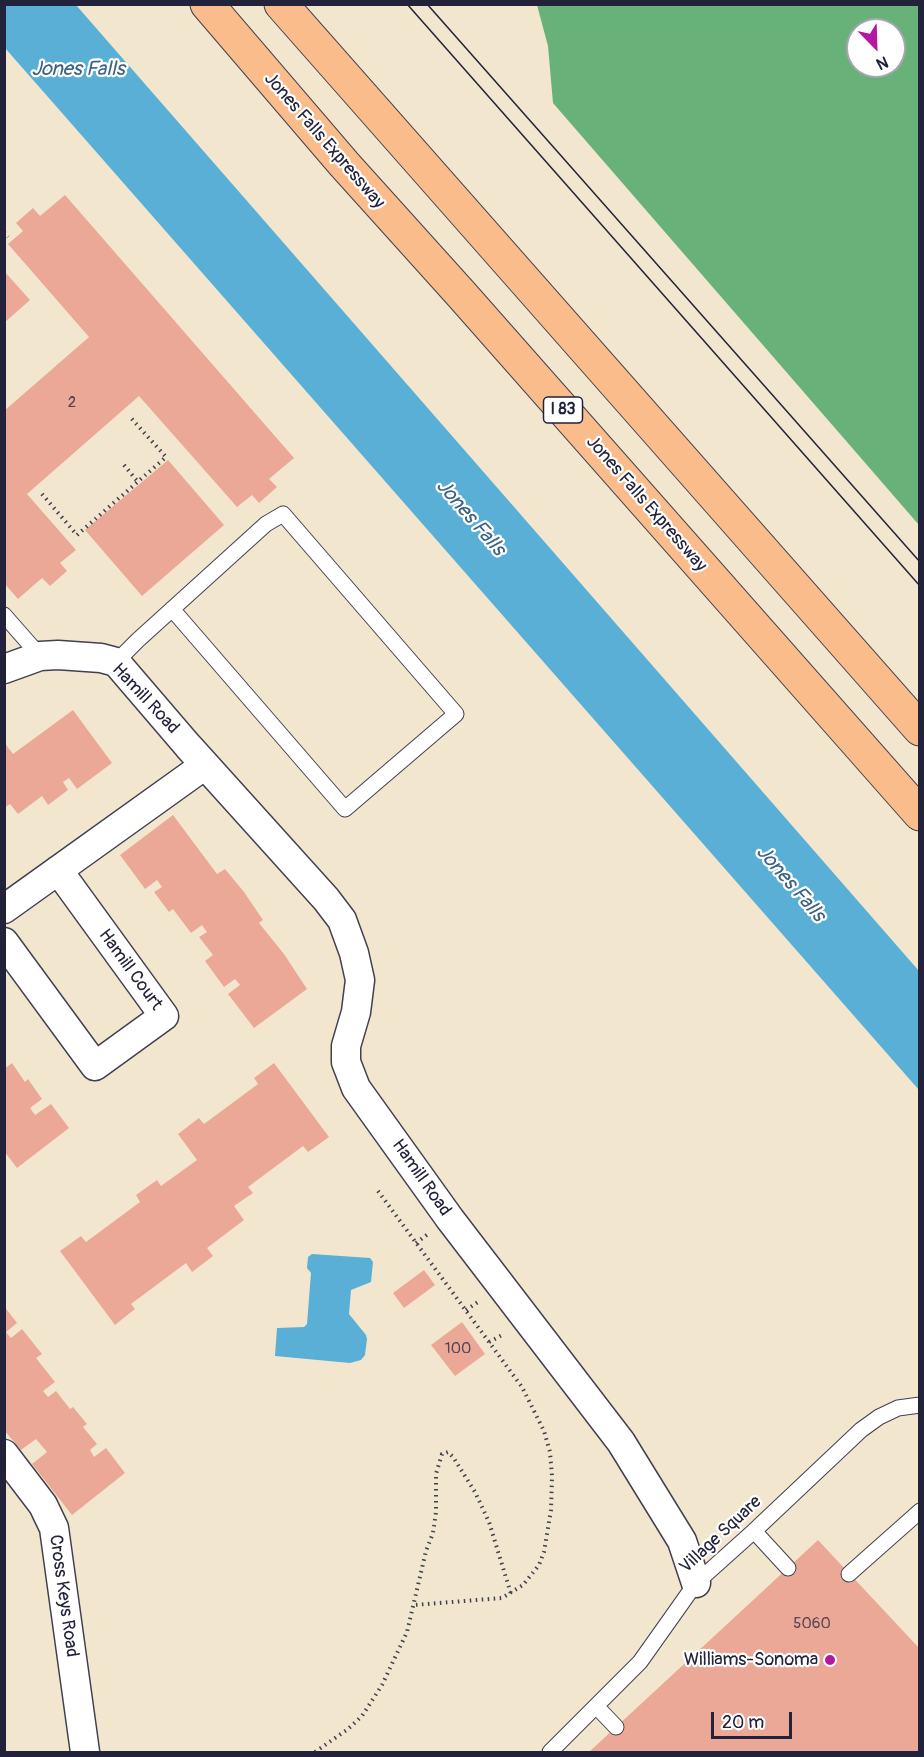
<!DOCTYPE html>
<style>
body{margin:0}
#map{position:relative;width:924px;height:1757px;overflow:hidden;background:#f2e7ce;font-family:Pangolin,sans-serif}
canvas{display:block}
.frame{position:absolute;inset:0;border:6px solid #22223b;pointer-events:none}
.north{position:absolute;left:846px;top:18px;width:60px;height:60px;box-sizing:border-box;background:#fff;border:2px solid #a7a7b1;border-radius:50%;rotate:157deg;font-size:16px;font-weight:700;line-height:24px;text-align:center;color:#22223b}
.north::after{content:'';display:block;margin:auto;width:21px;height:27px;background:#b5179e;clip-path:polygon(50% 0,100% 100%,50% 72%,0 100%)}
.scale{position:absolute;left:711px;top:1712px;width:81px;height:27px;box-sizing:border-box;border:3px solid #22223b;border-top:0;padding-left:8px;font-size:18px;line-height:21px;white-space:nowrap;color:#22223b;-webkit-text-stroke:4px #fff;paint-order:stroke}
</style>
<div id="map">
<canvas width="924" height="1757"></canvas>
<div class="frame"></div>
<div class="north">N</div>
<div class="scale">20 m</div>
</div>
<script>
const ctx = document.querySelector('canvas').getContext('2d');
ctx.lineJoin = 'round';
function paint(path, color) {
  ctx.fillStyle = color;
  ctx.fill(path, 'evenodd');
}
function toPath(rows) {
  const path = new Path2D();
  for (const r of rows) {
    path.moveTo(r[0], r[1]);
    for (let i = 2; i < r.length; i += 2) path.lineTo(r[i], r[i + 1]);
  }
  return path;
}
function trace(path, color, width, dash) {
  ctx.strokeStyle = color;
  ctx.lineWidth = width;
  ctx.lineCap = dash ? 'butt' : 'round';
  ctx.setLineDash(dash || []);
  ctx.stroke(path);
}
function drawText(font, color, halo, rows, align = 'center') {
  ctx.font = font + ' Pangolin,sans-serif';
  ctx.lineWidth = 4.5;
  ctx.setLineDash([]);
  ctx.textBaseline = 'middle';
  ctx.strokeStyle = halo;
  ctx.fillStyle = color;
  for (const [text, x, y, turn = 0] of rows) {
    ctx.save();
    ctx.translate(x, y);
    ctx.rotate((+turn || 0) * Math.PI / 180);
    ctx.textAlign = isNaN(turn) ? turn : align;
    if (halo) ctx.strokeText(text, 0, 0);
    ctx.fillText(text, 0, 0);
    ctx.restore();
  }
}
paint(toPath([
 [537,5,919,5,919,525,553,103,548,46],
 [858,30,894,30,894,66,858,66]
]), '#68b178');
paint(toPath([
 [4,5,76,5,919,971,919,1090,5,48],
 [312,1254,370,1258,373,1262,371,1282,351,1290,349,1314,366,1335,367,1339,365,1355,361,1360,350,1363,275,1356,277,1328,304,1327,307,1324,311,1273,307,1268,308,1257]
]), '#59afd6');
paint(toPath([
 [65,195,294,458,269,479,277,487,259,503,252,495,237,507,139,396,27,494,76,550,60,563,67,571,50,586,42,578,18,599,4,583,4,411,89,337,8,244,23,231,16,223,33,208,40,216],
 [4,271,30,300,4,323],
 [168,460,224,525,142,596,85,530],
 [73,710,112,763,77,789,69,778,63,782,68,790,48,805,42,796,18,814,10,804,4,808,4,742,13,754],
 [173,815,217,874,225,869,244,892,263,920,259,923,284,954,307,989,254,1028,228,994,240,985,235,979,224,987,205,961,213,955,199,937,207,932,204,928,202,925,191,933,173,909,169,912,154,892,162,887,157,880,145,889,120,855],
 [12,1063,25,1082,28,1079,42,1099,30,1108,35,1115,51,1104,69,1128,17,1168,4,1151,4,1069],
 [274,1063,329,1137,308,1152,303,1146,248,1187,253,1193,234,1206,244,1220,207,1248,213,1256,192,1272,186,1263,131,1304,135,1309,115,1325,60,1251,81,1236,86,1242,140,1202,136,1195,157,1180,161,1186,197,1160,178,1134,199,1118,204,1124,258,1084,254,1078],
 [424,1270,435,1285,404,1308,393,1293],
 [4,1306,17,1323,6,1332,11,1338,22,1329,42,1354,36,1358,55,1382,43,1391,48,1397,56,1391,70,1409,73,1407,87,1424,83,1427,97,1444,90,1450,94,1457,106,1448,125,1473,72,1515,32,1464,47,1452,36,1439,21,1450,4,1430],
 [462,1322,485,1354,455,1376,431,1345],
 [818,1540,920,1649,920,1752,589,1752]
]), '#eca897');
const lane = toPath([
 [4,615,40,656],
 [116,662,138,640,266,524,283,514,456,714,345,809,172,609],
 [754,1531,788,1568],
 [849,1574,920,1511],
 [596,1706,616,1727],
 [550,1752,640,1662,696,1583,754,1531,861,1430,879,1417,898,1408,920,1405]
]);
const street = toPath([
 [4,669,40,656,58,655,101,658,116,662,188,746,326,899,342,920,354,953,360,980,356,1012,346,1046,346,1062,356,1088,450,1219,621,1442,682,1541,696,1583],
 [4,909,205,765],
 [4,942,95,1066,164,1016,58,870],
 [4,1454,43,1505,54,1528,85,1752]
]);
const highway = toPath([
 [207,4,344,164,462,295,920,814],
 [281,4,920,729]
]);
trace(lane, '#414051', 17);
trace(street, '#414051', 31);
trace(highway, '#414051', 35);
trace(toPath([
 [4,232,8,237],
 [124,465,138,482],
 [42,494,77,535,166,457,131,418],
 [378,1191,522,1387,544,1431,550,1452,552,1476,551,1510,544,1552,539,1565,523,1585,502,1598,414,1605],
 [416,1243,428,1234],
 [466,1310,478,1302],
 [489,1342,504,1334],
 [315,1752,348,1729,362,1716,382,1685,407,1632,426,1551,433,1533,436,1512,436,1474,442,1454,448,1452,453,1457,475,1492,489,1522,511,1594]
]), '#414051', 4, [1.5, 4.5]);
trace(lane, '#fff', 15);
trace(street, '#fff', 28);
trace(highway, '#f9bc8a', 33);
trace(toPath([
 [407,4,920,586],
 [427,4,920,562]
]), '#22223b', 1.5);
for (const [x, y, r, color] of [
 [830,1660,6,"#b5179e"]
]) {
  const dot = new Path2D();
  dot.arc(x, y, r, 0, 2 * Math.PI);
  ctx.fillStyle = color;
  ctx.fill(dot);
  trace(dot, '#fff', 2);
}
drawText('15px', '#544452', null, [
 ["2",72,403],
 ["100",458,1349],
 ["5060",812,1624]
]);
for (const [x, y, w] of [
 [563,410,39]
]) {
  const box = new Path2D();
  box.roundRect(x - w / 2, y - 13, w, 26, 4.5);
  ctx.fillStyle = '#fff';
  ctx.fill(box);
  trace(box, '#22223b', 1.5);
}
drawText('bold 16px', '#22223b', null, [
 ["I 83",563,410]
]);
drawText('18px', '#22223b', '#fff', [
 ["Jones Falls Expressway",324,141,49],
 ["Jones Falls Expressway",646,504,49],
 ["Hamill Road",145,699,47],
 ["Hamill Court",130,970,54],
 ["Hamill Road",421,1178,55],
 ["Village Square",721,1535,-43],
 ["Cross Keys Road",63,1596,82]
]);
drawText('18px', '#22223b', '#fff', [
 ["Williams-Sonoma",818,1660]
], 'right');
drawText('italic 20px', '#3b6181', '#fff', [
 ["Jones Falls",78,70],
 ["Jones Falls",470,518,49],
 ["Jones Falls",790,884,49]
]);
</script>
